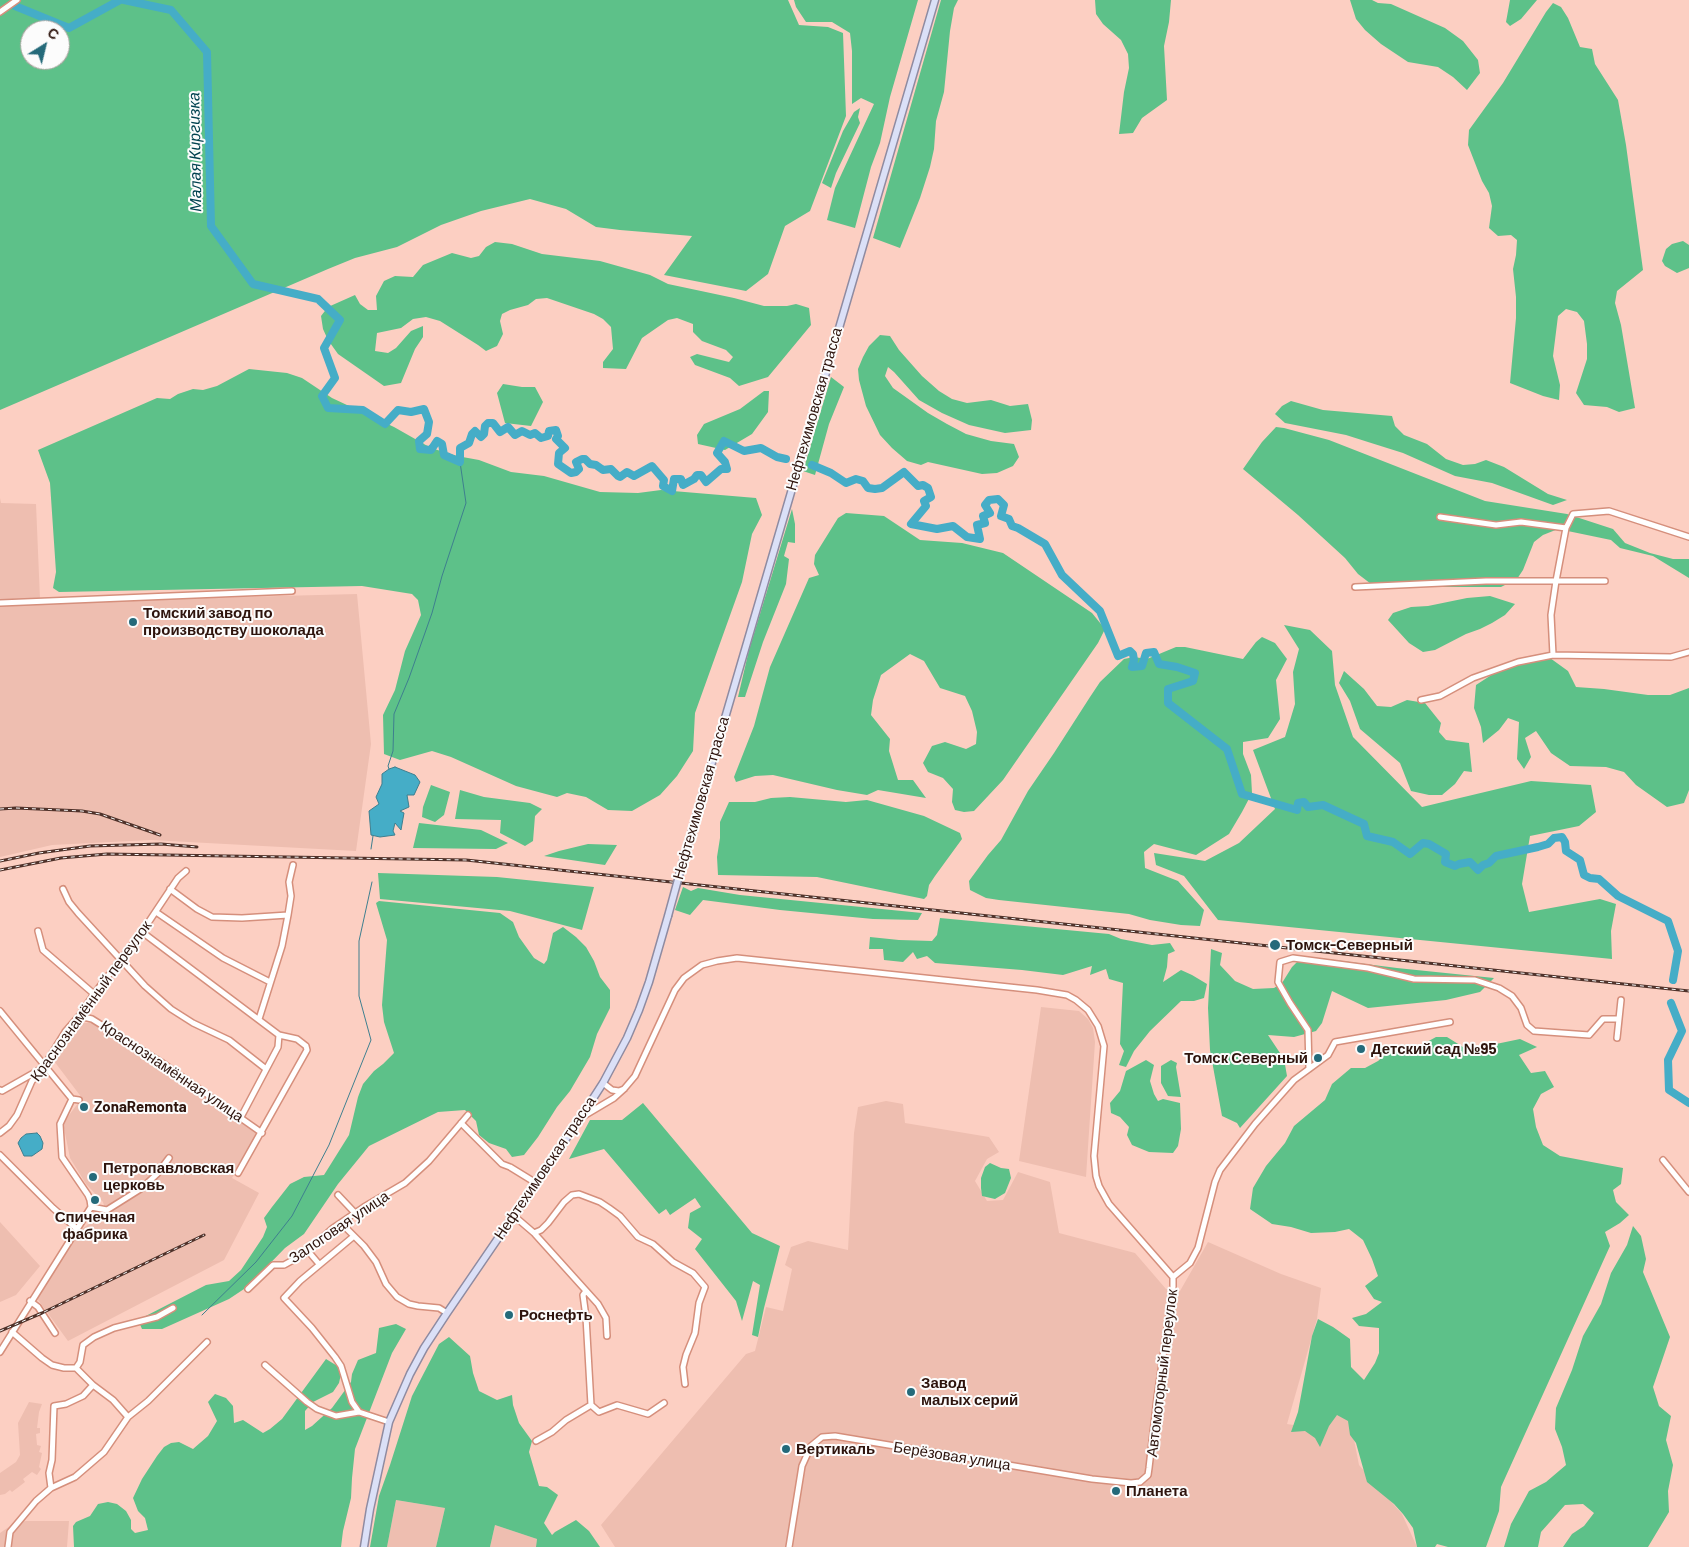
<!DOCTYPE html>
<meta charset="utf-8">
<style>
body{margin:0}
#map{position:relative;width:1689px;height:1547px;overflow:hidden;background:#fccfc2;font-family:Barlow,sans-serif}
canvas{display:block}
.north{position:absolute;left:20px;top:20px;width:50px;height:50px;box-sizing:border-box;background:#fcfcfc;border:1px solid #aa9f9c;border-radius:50%;rotate:36deg;font-size:14px;font-weight:700;line-height:20px;text-align:center;color:#2e140d}
.north::after{content:'';display:block;margin:auto;width:18px;height:22px;background:#256a7a;clip-path:polygon(50% 0,100% 100%,50% 72%,0 100%)}
</style>
<div id="map">
<canvas width="1689" height="1547"></canvas>
<div class="north">С</div>
</div>
<script>
const ctx = document.querySelector('canvas').getContext('2d');
ctx.lineJoin = 'round';
function paint(path, color) {
  ctx.fillStyle = color;
  ctx.fill(path, 'evenodd');
}
function toPath(rows) {
  const path = new Path2D();
  for (const r of rows) {
    path.moveTo(r[0], r[1]);
    for (let i = 2; i < r.length; i += 2) path.lineTo(r[i], r[i + 1]);
  }
  return path;
}
function trace(path, color, width, dash) {
  ctx.strokeStyle = color;
  ctx.lineWidth = width;
  ctx.lineCap = dash ? 'butt' : 'round';
  ctx.setLineDash(dash || []);
  ctx.stroke(path);
}
function drawText(font, color, halo, rows, align = 'center') {
  ctx.font = font + ' Barlow,sans-serif';
  ctx.lineWidth = 4;
  ctx.setLineDash([]);
  ctx.textBaseline = 'middle';
  ctx.strokeStyle = halo;
  ctx.fillStyle = color;
  for (const [text, x, y, turn = 0] of rows) {
    ctx.save();
    ctx.translate(x, y);
    ctx.rotate((+turn || 0) * Math.PI / 180);
    ctx.textAlign = isNaN(turn) ? turn : align;
    if (halo) ctx.strokeText(text, 0, 0);
    ctx.fillText(text, 0, 0);
    ctx.restore();
  }
}
paint(toPath([
 [0,498,1,503,36,504,40,599,49,602,357,594,371,744,356,851,151,840,52,845,0,857],
 [1041,1007,1079,1011,1088,1019,1093,1028,1095,1042,1086,1177,1019,1161],
 [80,1023,92,1023,259,1133,232,1178,259,1193,224,1260,68,1341,36,1297,79,1231,106,1212,103,1202,86,1184,70,1158,63,1123,82,1098,54,1061],
 [886,1101,903,1104,905,1123,989,1137,999,1152,987,1159,975,1181,987,1201,1003,1200,1018,1172,1050,1182,1059,1233,1135,1253,1166,1289,1180,1291,1208,1242,1281,1274,1321,1288,1317,1319,1287,1424,1325,1430,1337,1411,1350,1419,1359,1465,1402,1514,1417,1547,615,1547,601,1525,746,1354,755,1351,766,1307,783,1311,792,1269,785,1265,791,1247,808,1241,848,1250,854,1133,858,1107],
 [0,1222,40,1266,16,1295,0,1302],
 [29,1402,42,1404,39,1412,37,1428,40,1428,40,1433,36,1434,37,1445,41,1446,39,1452,42,1453,39,1467,41,1469,37,1475,32,1472,23,1479,25,1482,12,1492,10,1490,5,1494,0,1495,0,1473,16,1462,20,1455,18,1423],
 [396,1500,445,1508,436,1547,387,1547],
 [27,1521,69,1521,67,1547,0,1547,0,1533,16,1522],
 [495,1525,537,1539,536,1547,490,1547]
]), '#eebeb0');
paint(toPath([
 [0,0,788,0,799,25,828,27,843,33,846,116,810,211,785,226,768,274,746,291,664,275,692,236,620,230,596,227,566,209,530,199,481,211,441,225,397,247,355,258,328,269,0,410],
 [30,30,60,30,60,60,30,60],
 [794,0,918,0,890,97,880,143,871,167,855,228,827,220,835,188,874,104,861,98,852,104,852,51,850,33,832,22,806,22,796,7],
 [941,0,958,0,954,8,950,31,944,92,936,121,934,149,930,167,920,198,900,248,873,238],
 [1095,0,1171,0,1169,22,1164,46,1167,100,1142,118,1133,133,1119,134,1124,92,1129,68,1128,54,1121,40,1103,24,1096,14],
 [1350,0,1372,0,1378,3,1391,4,1445,28,1463,41,1478,60,1480,73,1467,90,1453,77,1438,67,1408,62,1381,44,1365,30,1356,19],
 [1510,0,1537,0,1521,19,1510,26,1506,22],
 [1553,3,1561,7,1568,18,1580,47,1592,49,1595,64,1618,100,1626,145,1643,270,1617,291,1615,303,1621,325,1635,408,1619,412,1607,407,1584,405,1576,393,1587,359,1587,344,1584,321,1577,312,1566,309,1558,316,1553,356,1560,385,1559,400,1543,396,1510,383,1516,318,1516,297,1513,269,1516,255,1517,240,1511,235,1498,236,1489,228,1492,206,1489,193,1482,181,1468,145,1469,130,1503,83,1546,12],
 [860,108,858,117,860,123,836,173,831,188,822,183,843,131,854,112],
 [1683,241,1689,245,1689,268,1677,273,1665,266,1662,261,1666,249,1672,244],
 [495,242,512,244,542,254,600,261,650,275,668,284,734,298,764,306,787,306,796,304,809,308,811,325,768,377,739,386,730,378,695,365,690,357,697,354,729,362,733,357,726,350,702,341,693,332,693,324,677,318,668,320,642,338,626,369,603,368,603,362,613,349,611,327,603,319,594,314,547,298,536,299,528,305,510,310,502,314,500,321,503,334,497,346,486,351,478,345,440,321,426,317,413,319,401,328,377,333,375,351,388,353,396,348,411,331,423,326,423,337,415,349,401,383,384,386,338,354,328,340,323,329,321,316,328,307,355,295,360,304,368,310,377,310,376,296,384,281,395,276,413,277,423,265,452,253,471,258,479,256,486,247],
 [880,335,890,336,899,350,922,376,939,391,952,399,967,403,991,400,1010,406,1028,404,1032,420,1031,430,1005,433,969,425,942,413,919,400,894,372,888,367,885,376,893,388,928,413,947,424,966,434,991,441,1014,444,1019,457,1013,466,997,473,982,474,928,462,921,465,907,461,892,448,880,435,866,406,859,380,858,369,863,357,869,346],
 [249,369,287,373,302,378,332,398,394,427,431,448,457,456,479,460,511,472,544,476,600,492,638,493,661,490,756,498,762,515,752,534,742,582,695,713,693,751,677,776,660,795,632,811,608,810,586,797,567,793,557,797,516,786,451,757,432,751,400,760,384,754,383,715,395,690,405,651,421,615,418,600,412,594,362,586,59,592,53,588,56,572,50,483,38,450,157,398,170,399,178,394,193,389,203,390,217,386],
 [831,377,844,387,829,424,815,475,803,471],
 [503,384,522,387,535,387,543,402,531,426,505,423,497,393],
 [764,391,769,391,768,412,752,434,725,450,698,444,697,435,704,424,740,409],
 [1291,401,1323,410,1392,416,1395,426,1404,435,1427,444,1446,459,1463,465,1475,464,1486,460,1504,467,1548,494,1567,500,1553,505,1492,483,1455,476,1403,453,1368,442,1346,435,1285,423,1275,414,1282,406],
 [1276,427,1284,428,1329,440,1485,501,1567,514,1613,529,1625,543,1650,553,1673,559,1689,559,1689,578,1653,556,1620,548,1611,540,1558,529,1543,535,1534,542,1523,570,1517,579,1501,587,1375,587,1358,574,1345,558,1298,515,1243,469,1262,442],
 [792,509,795,524,795,543,788,542,784,556,789,559,786,584,763,642,745,697,738,697,749,650],
 [846,513,884,516,920,540,962,543,1003,553,1092,613,1105,629,1098,643,1003,780,974,811,964,812,955,810,952,802,953,789,943,778,928,772,923,763,932,746,945,742,966,749,976,744,977,732,972,711,965,696,940,688,924,661,910,654,881,675,873,700,871,715,890,739,889,751,898,780,913,780,926,798,878,790,867,795,837,790,773,775,755,776,736,782,734,777,754,726,770,667,809,578,819,575,814,564,815,555,838,518],
 [1490,596,1515,604,1505,615,1492,623,1480,629,1466,634,1435,650,1423,652,1409,643,1388,620,1393,613,1411,607,1428,606,1467,598],
 [1284,625,1310,630,1332,651,1335,685,1353,737,1422,807,1531,781,1591,785,1596,812,1579,826,1530,836,1522,884,1529,912,1600,899,1616,904,1611,931,1612,959,1218,920,1184,876,1156,865,1154,853,1205,861,1239,843,1275,809,1253,750,1285,737,1295,704,1293,672,1299,649],
 [1262,637,1275,643,1287,659,1276,680,1280,719,1268,738,1243,742,1243,754,1251,775,1252,793,1242,812,1229,834,1196,855,1154,844,1144,852,1145,868,1178,881,1204,910,1200,926,1181,925,1150,920,1129,914,999,900,986,898,970,890,969,881,988,855,1001,840,1028,791,1054,753,1090,697,1100,682,1124,659,1134,657,1147,659,1176,647,1185,647,1243,659,1256,642],
 [1526,658,1550,658,1568,671,1576,687,1604,689,1648,695,1670,695,1689,688,1689,790,1684,803,1667,807,1636,785,1624,772,1606,767,1570,766,1551,753,1536,731,1525,738,1531,757,1524,769,1517,759,1519,722,1508,718,1499,730,1483,743,1481,727,1474,708,1476,685,1496,672],
 [1344,671,1364,689,1377,706,1391,707,1407,700,1425,703,1441,723,1439,732,1446,740,1469,743,1472,772,1464,771,1455,784,1442,795,1429,795,1411,791,1400,763,1360,729,1350,701,1339,683],
 [431,785,450,792,444,815,435,822,422,817,423,807],
 [460,790,484,797,530,803,542,809,535,816,533,841,525,846,500,833,501,820,455,819],
 [790,797,846,802,867,800,924,816,960,833,962,839,935,876,929,885,927,896,924,899,817,877,718,875,717,857,720,838,720,822,729,802,755,802,771,798],
 [419,823,481,830,508,843,496,849,413,848],
 [588,844,617,845,605,865,544,856,559,851],
 [378,873,497,877,594,887,582,930,510,911,380,899],
 [683,887,691,891,698,888,740,895,922,913,918,920,873,919,780,910,703,900,690,915,675,910],
 [379,901,500,913,513,922,519,937,534,958,544,964,547,960,553,933,563,927,576,937,586,947,594,961,600,977,610,990,610,1008,597,1034,590,1057,570,1091,557,1107,538,1137,524,1155,512,1157,506,1149,489,1143,479,1135,476,1121,465,1110,438,1112,369,1146,338,1184,304,1234,285,1248,247,1287,229,1299,162,1329,142,1329,138,1320,206,1285,229,1281,241,1270,263,1237,267,1227,264,1218,272,1207,290,1184,304,1177,324,1175,349,1135,358,1097,363,1084,374,1071,383,1064,394,1053,384,1022,382,1005,387,940,376,903],
 [940,918,1109,934,1121,939,1152,945,1170,943,1175,951,1168,954,1167,967,1163,982,1181,970,1192,975,1207,984,1204,998,1194,1001,1181,1001,1150,1031,1134,1051,1126,1067,1119,1065,1124,1051,1120,1044,1123,983,1109,979,1106,969,1090,975,1092,966,1063,975,1022,970,935,963,927,956,917,959,913,952,903,962,884,960,883,949,869,949,870,937,899,940,932,941,937,935],
 [1211,949,1222,953,1220,965,1235,981,1253,989,1274,988,1282,983,1292,967,1303,956,1397,968,1494,978,1480,992,1446,1000,1368,1008,1332,991,1322,1023,1316,1031,1294,1037,1268,1035,1284,1059,1287,1076,1240,1128,1237,1123,1222,1116,1210,1050,1208,1008],
 [1436,1037,1447,1037,1463,1047,1477,1050,1496,1044,1520,1039,1537,1047,1519,1055,1531,1073,1545,1071,1554,1087,1541,1094,1533,1109,1536,1127,1543,1145,1560,1156,1623,1168,1621,1184,1613,1190,1616,1202,1629,1215,1620,1223,1605,1232,1610,1246,1501,1487,1499,1511,1486,1547,1448,1547,1437,1544,1435,1547,1417,1547,1413,1528,1403,1514,1394,1504,1367,1482,1356,1443,1350,1435,1348,1421,1337,1415,1329,1426,1320,1447,1315,1438,1305,1431,1291,1432,1298,1412,1312,1336,1318,1319,1333,1327,1350,1339,1351,1367,1364,1380,1375,1363,1379,1353,1379,1328,1359,1326,1352,1318,1366,1314,1382,1302,1374,1299,1365,1286,1378,1276,1372,1259,1363,1240,1349,1229,1335,1232,1311,1233,1291,1227,1272,1224,1250,1209,1253,1188,1266,1166,1285,1143,1294,1126,1325,1100,1332,1084,1351,1068,1365,1068,1378,1061,1388,1052,1404,1045,1416,1048],
 [1146,1060,1154,1065,1150,1081,1154,1094,1158,1101,1163,1099,1180,1103,1181,1129,1178,1146,1173,1153,1149,1152,1132,1145,1127,1135,1129,1127,1120,1117,1111,1113,1110,1103,1120,1091,1126,1071],
 [1171,1060,1177,1063,1176,1067,1181,1097,1168,1096,1161,1083,1161,1066],
 [643,1103,752,1233,780,1246,764,1308,758,1337,752,1335,760,1285,753,1281,742,1321,736,1301,695,1249,702,1239,688,1228,690,1213,701,1207,695,1198,670,1215,666,1209,659,1214,604,1149,569,1159,590,1120,622,1120],
 [990,1163,1001,1168,1009,1169,1011,1178,1005,1193,995,1199,982,1196,981,1188,981,1178,985,1167],
 [1633,1226,1641,1236,1646,1259,1643,1272,1670,1337,1653,1387,1659,1406,1671,1416,1666,1440,1673,1465,1668,1491,1669,1512,1648,1547,1563,1547,1572,1534,1584,1526,1594,1513,1583,1504,1565,1505,1541,1532,1538,1547,1504,1547,1511,1524,1529,1491,1546,1482,1566,1465,1562,1447,1555,1429,1556,1408,1572,1370,1583,1336,1601,1304,1611,1273,1627,1245],
 [396,1324,406,1329,392,1353,355,1449,352,1478,351,1498,343,1531,341,1547,74,1547,73,1526,76,1522,90,1516,98,1504,108,1502,117,1504,126,1511,131,1520,131,1529,135,1533,148,1530,145,1518,138,1511,133,1498,142,1479,157,1456,164,1447,171,1443,179,1442,193,1449,208,1436,217,1421,208,1402,215,1394,226,1398,233,1406,234,1423,243,1420,263,1433,270,1429,282,1419,326,1359,339,1367,341,1374,339,1383,333,1392,313,1402,305,1411,305,1430,312,1426,332,1408,351,1382,352,1374,358,1360,376,1353,379,1328],
 [449,1337,470,1356,473,1373,479,1391,497,1400,512,1395,513,1405,519,1423,532,1441,529,1452,539,1486,547,1487,558,1495,544,1523,552,1535,555,1532,576,1520,589,1531,600,1547,536,1547,537,1539,495,1525,490,1547,436,1547,445,1508,396,1500,387,1547,370,1547,379,1496,390,1465,412,1396,439,1344]
]), '#5dc189');
const water = toPath([
 [395,767,415,775,420,782,414,795,407,795,409,807,400,811,404,813,401,830,395,823,393,831,395,835,380,837,371,835,369,811,379,804,376,797,382,784,382,774,389,769,395,767],
 [37,1133,40,1136,43,1143,42,1149,32,1156,24,1156,18,1143,21,1138,26,1134,37,1133]
]);
paint(water, '#45adc7');
trace(water, '#3e7f8f', 1);
trace(toPath([
 [389,769,388,766,393,751,394,714,409,678,432,613,442,576,466,503,460,462],
 [371,849,373,836],
 [202,1315,256,1262,292,1216,329,1145,371,1040,359,996,359,941,372,882]
]), '#3e7f8f', 1);
trace(toPath([
 [124,0,171,10,207,52,211,226,253,284,318,299,340,320,324,348,335,378,322,396,328,408,363,410,385,424,398,410,411,412,424,409,429,422,427,434,419,441,420,449,431,450,437,441,442,444,444,455,460,462,460,448,469,443,472,434,475,431,481,437,484,434,485,426,488,423,493,423,500,432,508,427,515,435,522,431,530,435,535,433,541,438,548,436,549,431,556,430,558,436,556,439,565,448,559,453,558,464,571,473,576,472,579,469,576,462,582,459,585,459,590,464,596,465,603,470,611,469,618,476,620,477,627,472,634,476,652,466,664,480,663,486,672,491,674,479,681,479,683,485,694,479,697,475,701,475,706,482,721,469,727,469,725,462,717,453,724,441,744,451,761,448,777,457,786,459],
 [15,6,69,28,120,0],
 [812,465,831,473,846,483,856,479,863,481,868,488,875,489,882,488,904,472,918,486,923,485,928,488,931,497,924,501,926,506,911,524,937,529,953,526,967,537,980,539,977,525,985,523,983,516,990,513,985,505,989,500,998,499,1004,505,1001,516,1009,519,1012,526,1018,528,1045,544,1062,575,1100,611,1118,656,1130,651,1133,654,1134,660,1132,667,1142,666,1146,653,1154,652,1159,664,1177,667,1195,673,1193,681,1168,689,1168,703,1227,749,1242,794,1297,810,1298,803,1304,802,1308,807,1323,805,1364,824,1367,836,1393,842,1410,854,1423,843,1429,844,1446,854,1445,862,1455,866,1459,864,1470,862,1478,870,1483,865,1489,863,1496,856,1538,847,1548,844,1554,838,1562,837,1565,842,1566,851,1580,860,1584,875,1590,878,1599,879,1618,896,1668,921,1678,951,1673,980],
 [1671,1003,1682,1031,1668,1060,1669,1090,1689,1103]
]), '#45adc7', 8);
const minor = toPath([
 [0,12,17,0],
 [1440,517,1496,525,1521,522,1566,528],
 [1355,587,1486,581,1605,581],
 [0,603,292,591],
 [1553,655,1551,615,1556,581,1566,528,1573,514,1609,511,1689,537],
 [1421,700,1440,696,1473,678,1518,662,1553,655,1671,657,1689,652],
 [63,889,69,902,78,913,145,986,171,1009,193,1023,229,1040,266,1069],
 [170,889,197,909,212,917,242,918,288,915],
 [156,912,223,958,270,982],
 [38,931,43,950,94,994],
 [142,932,279,1035],
 [0,1011,72,1099,79,1100],
 [79,1016,92,1019,164,1064,262,1133],
 [259,1019,282,946,288,915,291,896,289,882,293,865],
 [1617,1038,1621,1000],
 [1309,1069,1308,1030,1290,1003,1278,982,1280,962,1293,958,1368,968,1414,979,1475,980,1499,988,1512,996,1521,1008,1527,1025,1534,1031,1589,1035,1603,1019,1618,1019],
 [603,1083,612,1090,619,1091,624,1089],
 [0,1090,2,1091,39,1070],
 [72,1099,60,1124,62,1157,88,1195,90,1200,91,1207],
 [241,1117,278,1047,279,1035],
 [582,1117,614,1098,624,1089,635,1076,675,990,684,978,702,965,717,961,737,958,1037,990,1067,995,1076,1000,1088,1010,1098,1026,1104,1046,1094,1156,1096,1176,1099,1186,1109,1204,1173,1277],
 [461,1123,502,1164,510,1167,536,1183],
 [0,1133,9,1126,17,1115,32,1081,46,1066,49,1058,65,1032,79,1016,94,994,142,932,178,878,186,871],
 [0,1155,53,1208,77,1229],
 [1663,1160,1689,1192],
 [238,1173,307,1050,306,1046,297,1039,279,1035],
 [338,1195,355,1213],
 [91,1207,107,1210,142,1188,157,1174,169,1158],
 [513,1215,534,1233,598,1304,606,1318,607,1336],
 [341,1223,364,1246,376,1262,386,1284,397,1297,409,1304,418,1306,439,1308,447,1313],
 [534,1233,541,1230,548,1223,564,1202,572,1195,579,1194,600,1202,609,1208,620,1216,638,1237,653,1244,673,1262,693,1273,705,1287,699,1303,695,1333,686,1355,683,1367,685,1384],
 [354,1236,300,1281,284,1298,312,1328,335,1357,341,1366,352,1402,359,1412,389,1422],
 [308,1251,319,1264],
 [1173,1277,1190,1263,1198,1248,1215,1182,1220,1170,1255,1124,1294,1080,1328,1055,1335,1042,1450,1022],
 [248,1289,273,1265,284,1265,304,1254,333,1228,364,1207,405,1183,429,1161,468,1115],
 [586,1291,583,1295,586,1317,591,1405,599,1412,617,1405,648,1414,664,1403],
 [30,1301,38,1307,55,1333],
 [12,1332,42,1358,52,1365,64,1368,76,1368,93,1385,113,1400,128,1417],
 [0,1352,91,1207],
 [265,1365,307,1402,317,1409,336,1416,359,1412],
 [76,1368,80,1362,83,1345,94,1337,114,1328,157,1317,173,1308],
 [536,1441,552,1432,566,1420,591,1405],
 [51,1488,49,1473,52,1460,54,1406,66,1404,83,1396,93,1385],
 [8,1547,10,1532,36,1501,51,1488,75,1477,104,1452,128,1417,148,1401,207,1342],
 [789,1547,802,1466,811,1446,822,1437,835,1436,1092,1479,1131,1483,1140,1482,1148,1475,1149,1468,1157,1398,1173,1287,1173,1277]
]);
const major = toPath([
 [682,865,935,0],
 [364,1547,370,1509,389,1422,410,1374,424,1348,447,1313,583,1114,603,1083,627,1038,639,1010,649,982,668,916]
]);
trace(minor, '#d58f7c', 8);
trace(major, '#8f8ba1', 9);
trace(minor, '#fff', 5);
trace(major, '#dbe0f7', 6);
const rail = toPath([
 [0,809,16,808,82,811,100,814,160,835],
 [0,861,39,853,90,846,161,844,197,847],
 [0,870,61,858,107,854,466,860,1689,991],
 [0,1331,42,1313,204,1235]
]);
trace(rail, '#4f322a', 3);
trace(rail, '#fcfcfc', 1, [4]);
const majorBridge = toPath([
 [668,916,682,865]
]);
trace(majorBridge, '#8f8ba1', 9, []);
trace(majorBridge, '#dbe0f7', 6);
for (const [x, y, r, color] of [
 [133,622,5,"#256a7a"],
 [1275,945,6,"#256a7a"],
 [1361,1049,5,"#256a7a"],
 [1318,1058,5,"#256a7a"],
 [84,1107,5,"#256a7a"],
 [93,1177,5,"#256a7a"],
 [95,1200,5,"#256a7a"],
 [509,1315,5,"#256a7a"],
 [911,1392,5,"#256a7a"],
 [786,1449,5,"#256a7a"],
 [1116,1491,5,"#256a7a"]
]) {
  const dot = new Path2D();
  dot.arc(x, y, r, 0, 2 * Math.PI);
  ctx.fillStyle = color;
  ctx.fill(dot);
  trace(dot, '#fcfcfc', 2);
}
drawText('15px', '#2e140d', '#fcfcfc', [
 ["Нефтехимовская трасса",814,409,-74],
 ["Нефтехимовская трасса",701,798,-74],
 ["Краснознамённый переулок",91,1001,-54],
 ["Краснознамённая улица",172,1071,34],
 ["Нефтехимовская трасса",545,1168,-56],
 ["Залоговая улица",339,1227,-34],
 ["Автомоторный переулок",1162,1373,-83],
 ["Берёзовая улица",952,1456,9]
]);
drawText('bold 15px', '#2e140d', '#fcfcfc', [
 ["Томский завод по",143,613],
 ["производству шоколада",143,630],
 ["Томск-Северный",1286,945],
 ["Детский сад №95",1371,1049],
 ["Томск Северный",1308,1058,"right"],
 ["ZonaRemonta",94,1107],
 ["Петропавловская",103,1168],
 ["церковь",103,1185],
 ["Спичечная",95,1217,"center"],
 ["фабрика",95,1234,"center"],
 ["Роснефть",519,1315],
 ["Завод",921,1383],
 ["малых серий",921,1400],
 ["Вертикаль",796,1449],
 ["Планета",1126,1491]
], 'left');
drawText('italic 16px', '#00424f', '#fcfcfc', [
 ["Малая Киргизка",195,152,-91]
]);
</script>
